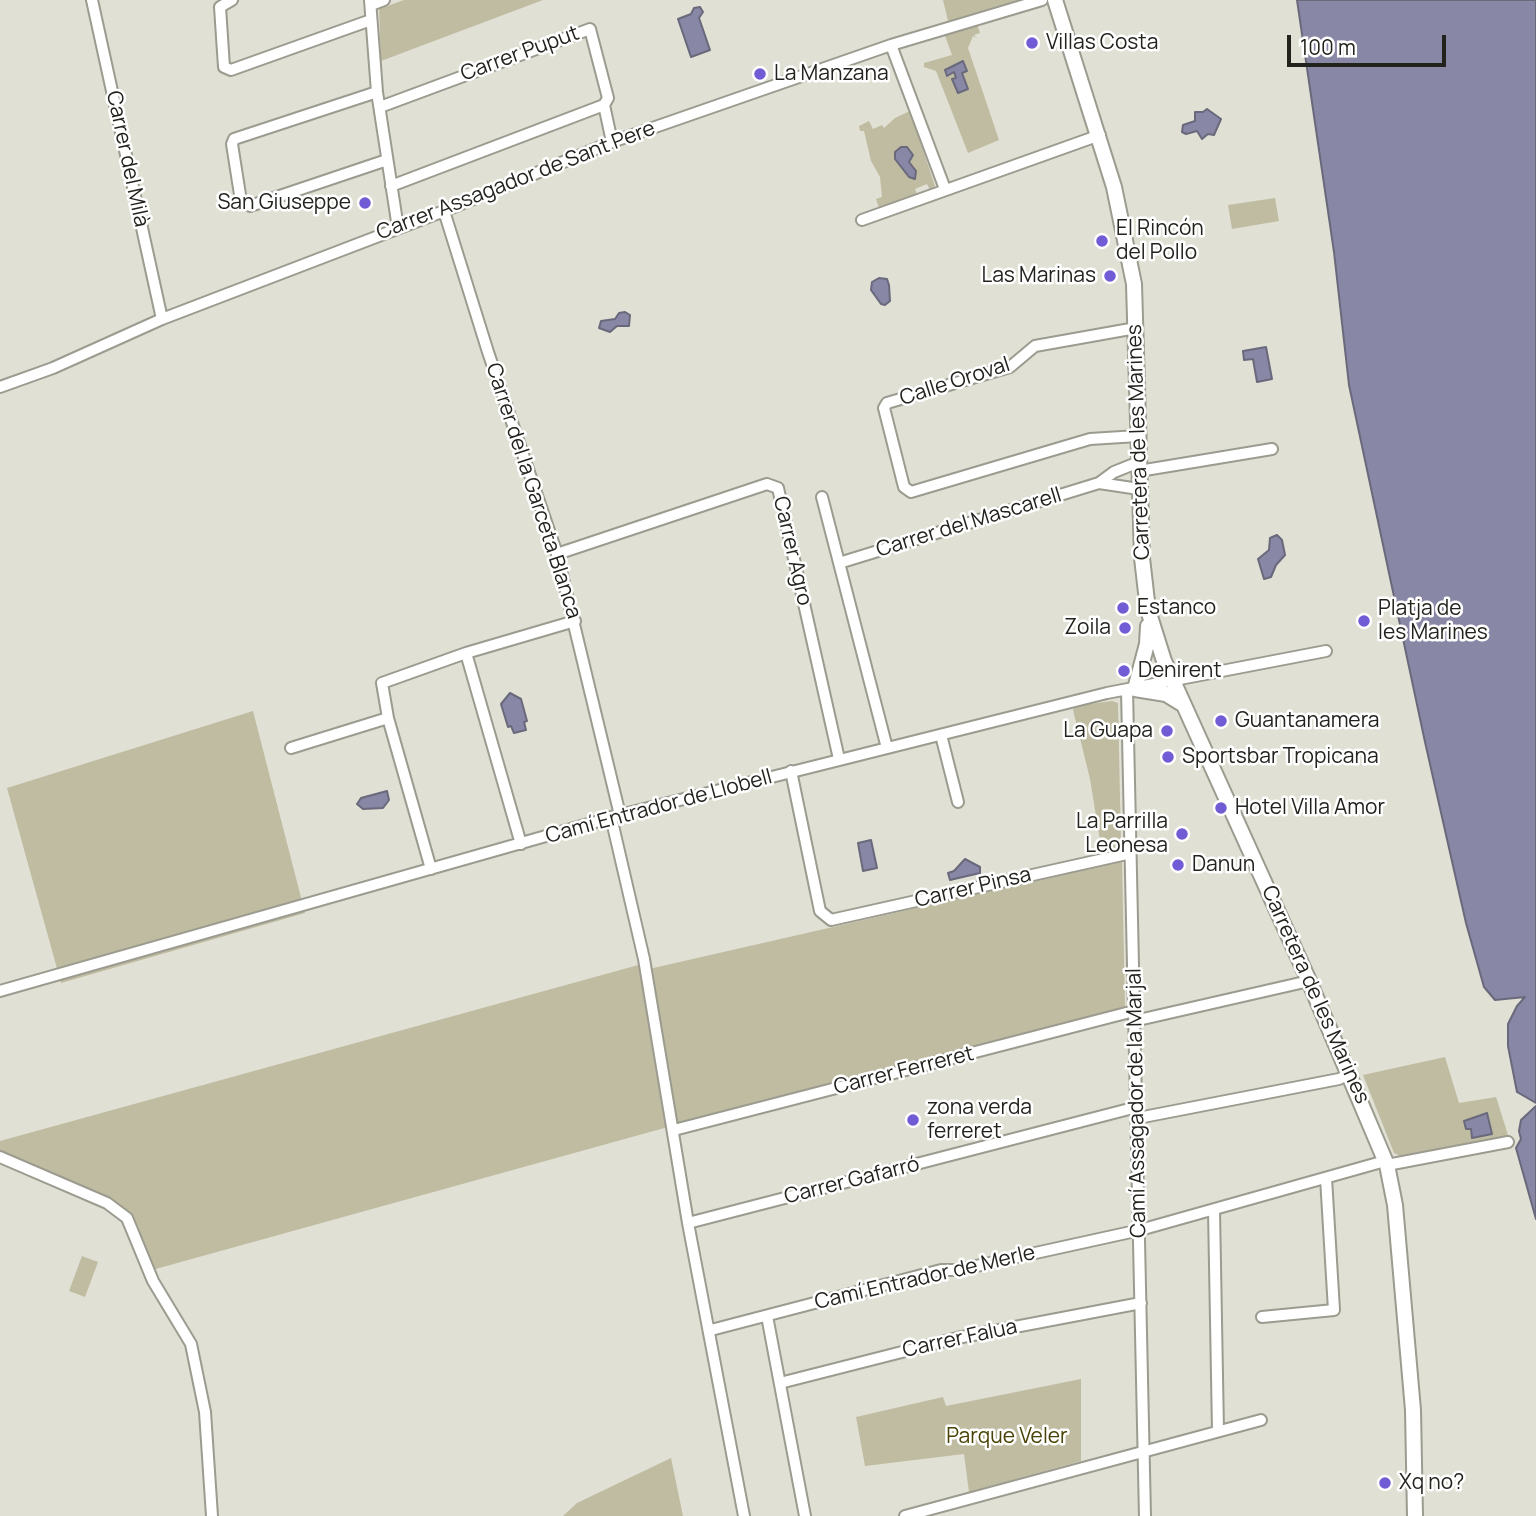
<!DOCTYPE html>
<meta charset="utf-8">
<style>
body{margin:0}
#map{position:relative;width:1536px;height:1516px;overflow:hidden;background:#e1e0d4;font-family:Manrope,sans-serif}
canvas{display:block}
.scale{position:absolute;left:1287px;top:35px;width:159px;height:32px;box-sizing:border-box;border:4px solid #23231e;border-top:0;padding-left:9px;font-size:21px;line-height:24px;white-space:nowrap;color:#23231e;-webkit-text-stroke:5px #fff;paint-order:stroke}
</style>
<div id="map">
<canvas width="1536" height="1516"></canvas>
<div class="scale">100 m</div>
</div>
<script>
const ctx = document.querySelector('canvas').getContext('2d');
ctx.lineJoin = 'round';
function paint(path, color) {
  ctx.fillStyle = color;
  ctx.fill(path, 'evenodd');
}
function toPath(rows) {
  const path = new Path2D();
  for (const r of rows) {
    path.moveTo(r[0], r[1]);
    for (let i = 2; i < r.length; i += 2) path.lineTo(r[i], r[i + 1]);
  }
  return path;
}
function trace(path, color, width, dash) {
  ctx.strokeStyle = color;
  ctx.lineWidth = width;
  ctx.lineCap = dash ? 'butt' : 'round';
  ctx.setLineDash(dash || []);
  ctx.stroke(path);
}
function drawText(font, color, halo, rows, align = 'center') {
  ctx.font = font + ' Manrope,sans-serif';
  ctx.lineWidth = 5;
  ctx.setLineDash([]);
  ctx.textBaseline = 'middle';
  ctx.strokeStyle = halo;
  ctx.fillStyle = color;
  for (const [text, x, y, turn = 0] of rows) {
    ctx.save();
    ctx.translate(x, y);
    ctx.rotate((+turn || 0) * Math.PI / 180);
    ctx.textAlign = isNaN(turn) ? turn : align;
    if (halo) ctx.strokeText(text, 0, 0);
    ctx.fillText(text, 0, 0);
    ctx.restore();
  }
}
paint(toPath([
 [404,0,543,0,381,61,379,9],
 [943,0,1019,0,948,21],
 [977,24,980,33,974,35,977,38,973,36,968,48,999,140,968,153,936,71,924,67,924,63,952,55,944,33],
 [910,111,935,186,930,190,927,184,915,189,917,194,879,208,876,199,882,197,880,177,871,161,864,131,860,131,859,126,869,121,873,129,882,125,884,128,895,118],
 [1275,198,1279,221,1232,229,1228,205],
 [1112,701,1118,703,1121,844,1116,850,1102,853,1090,779,1073,710,1075,706],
 [253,711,305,913,61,983,7,788],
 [1122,861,1125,1007,677,1124,649,969],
 [642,964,668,1127,152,1270,138,1226,121,1206,0,1150,0,1141],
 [1445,1057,1459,1103,1496,1097,1509,1138,1404,1158,1394,1153,1363,1075],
 [82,1256,98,1262,85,1297,69,1291],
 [1081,1379,1081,1461,969,1492,964,1454,865,1466,856,1417,943,1397,946,1406],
 [671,1458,683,1516,563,1516,577,1503]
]), '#bfbca2');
const water = toPath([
 [1297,0,1536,0,1536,1103,1517,1092,1508,1046,1508,1024,1517,1006,1525,997,1495,1000,1484,987,1466,923,1425,742,1349,385,1334,252,1297,0],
 [700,7,703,12,699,18,710,50,691,57,678,19,691,14,694,8,700,7],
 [963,61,967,71,962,73,968,89,958,93,952,79,956,78,954,72,947,76,945,70,963,61],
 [1207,109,1221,119,1214,135,1208,134,1202,139,1197,131,1186,134,1182,132,1183,125,1195,121,1195,112,1203,112,1207,109],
 [901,147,907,147,913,155,909,162,916,171,915,179,909,177,895,159,895,152,901,147],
 [879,278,887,279,889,285,890,301,885,305,881,304,871,290,872,282,879,278],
 [625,312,630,315,629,326,617,326,610,332,599,328,601,321,615,319,619,313,625,312],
 [1266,347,1272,379,1257,382,1253,359,1244,360,1243,351,1266,347],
 [1277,535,1282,540,1285,555,1276,565,1271,577,1264,579,1258,559,1269,550,1270,538,1277,535],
 [510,693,521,699,527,721,524,722,526,730,514,733,511,726,508,727,501,704,510,693],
 [387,791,389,800,383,808,363,809,357,804,361,798,387,791],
 [871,840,877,868,863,871,858,843,871,840],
 [965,859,980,867,980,873,950,880,948,873,954,871,965,859],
 [1536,1106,1536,1219,1516,1148,1521,1139,1519,1131,1521,1120,1536,1106],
 [1487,1113,1492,1134,1472,1138,1471,1129,1466,1129,1464,1121,1487,1113]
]);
paint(water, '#8887a5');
trace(water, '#6a697c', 2);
const minor = toPath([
 [92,0,162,319],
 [232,0,220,7,224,67,231,70,371,20],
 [370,0,377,92,398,228],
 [371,5,384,0],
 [891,45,945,189],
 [377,92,234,139,232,144,241,201,250,206,387,160],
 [380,107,590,29,608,98,604,105,612,142],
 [391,186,604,105],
 [444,211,488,352,557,554,620,815],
 [862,220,1100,135],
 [1136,328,1035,346,1010,367,887,403,884,408,904,487,911,492,1090,439,1138,436],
 [0,387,53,368,162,319,444,211,612,142,891,45,1042,0],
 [1139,471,1272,449],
 [1099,483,1139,489],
 [822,497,887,748],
 [557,554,767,484,778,488,839,759],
 [839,563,1099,483,1114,472,1139,462],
 [466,653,521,844],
 [1127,690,1145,1516],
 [941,735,958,802],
 [291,748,388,718],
 [791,771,820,911,831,920,1131,853],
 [611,817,644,959,688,1223,744,1516],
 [431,869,388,718,382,683,466,653,575,621],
 [0,991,620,815,1107,693,1326,651],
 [1134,1021,1309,981],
 [1138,1118,1339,1079,1350,1074],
 [674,1130,1134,1011],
 [0,1157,107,1203,127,1218,153,1281,191,1344,205,1412,212,1516],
 [1387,1165,1508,1142],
 [1214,1210,1218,1431],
 [688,1223,1137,1107],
 [767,1316,805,1516],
 [1262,1317,1334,1310,1326,1178],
 [711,1330,941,1270,958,1270,1140,1230,1385,1161],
 [780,1383,957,1338,1141,1303],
 [905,1516,1261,1420]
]);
const major = toPath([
 [1055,0,1114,187,1134,284,1142,558,1148,610,1164,661,1309,981,1387,1165,1395,1205,1413,1410,1415,1516],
 [1148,626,1147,644,1135,689,1166,694,1184,705]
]);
trace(minor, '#9c9b8f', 14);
trace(major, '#9c9b8f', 18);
trace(minor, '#fff', 10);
trace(major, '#fff', 14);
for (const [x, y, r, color] of [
 [1032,43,7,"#715cd6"],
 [760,74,7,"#715cd6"],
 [365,203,7,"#715cd6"],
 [1102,241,7,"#715cd6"],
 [1110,276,7,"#715cd6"],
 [1123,608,7,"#715cd6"],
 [1364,621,7,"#715cd6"],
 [1125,628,7,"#715cd6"],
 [1124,671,7,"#715cd6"],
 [1221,721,7,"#715cd6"],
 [1167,731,7,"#715cd6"],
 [1168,757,7,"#715cd6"],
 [1221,808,7,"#715cd6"],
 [1182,834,7,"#715cd6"],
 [1178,865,7,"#715cd6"],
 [913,1120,7,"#715cd6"],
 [1385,1483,7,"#715cd6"]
]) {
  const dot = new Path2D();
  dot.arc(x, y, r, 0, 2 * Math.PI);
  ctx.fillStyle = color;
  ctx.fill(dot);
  trace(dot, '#fff', 2.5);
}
drawText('21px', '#23231e', '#fff', [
 ["Villas Costa",1046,43],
 ["La Manzana",774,74],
 ["San Giuseppe",351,203,"right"],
 ["El Rincón",1116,229],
 ["del Pollo",1116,253],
 ["Las Marinas",1096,276,"right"],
 ["Estanco",1137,608],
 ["Platja de",1378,609],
 ["les Marines",1378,633],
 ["Zoila",1111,628,"right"],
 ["Denirent",1138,671],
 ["Guantanamera",1235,721],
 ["La Guapa",1153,731,"right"],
 ["Sportsbar Tropicana",1182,757],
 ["Hotel Villa Amor",1235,808],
 ["La Parrilla",1168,822,"right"],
 ["Leonesa",1168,846,"right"],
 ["Danun",1192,865],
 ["zona verda",927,1108],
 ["ferreret",927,1132],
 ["Xq no?",1399,1483]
], 'left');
drawText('21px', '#23231e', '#fff', [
 ["Carrer Puput",520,54,-20],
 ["Carrer del Milà",127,159,78],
 ["Carrer Assagador de Sant Pere",516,181,-21],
 ["Calle Oroval",955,382,-18],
 ["Carretera de les Marines",1139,442,-92],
 ["Carrer del la Garceta Blanca",533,491,72],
 ["Carrer del Mascarell",969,523,-17],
 ["Carrer Agro",792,551,77],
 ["Camí Entrador de Llobell",659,807,-15],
 ["Carrer Pinsa",973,888,-13],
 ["Carretera de les Marines",1315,995,66],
 ["Carrer Ferreret",904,1071,-14],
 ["Camí Assagador de la Marjal",1137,1103,-91],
 ["Carrer Gafarró",852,1181,-14],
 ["Camí Entrador de Merle",925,1278,-13],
 ["Carrer Falua",960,1339,-12]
]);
drawText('21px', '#484204', '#fff', [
 ["Parque Veler",1007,1437]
]);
</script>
